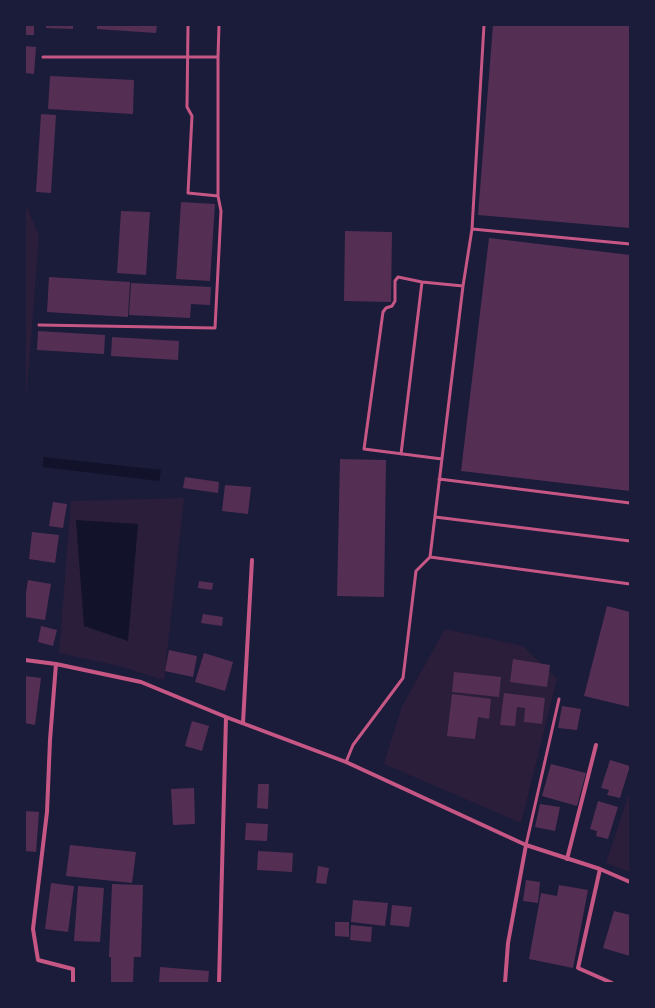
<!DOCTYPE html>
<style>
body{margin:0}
#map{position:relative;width:655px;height:1008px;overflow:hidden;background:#1b1b3a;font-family:Commissioner,sans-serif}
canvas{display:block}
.frame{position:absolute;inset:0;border:26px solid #1b1b3a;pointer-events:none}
</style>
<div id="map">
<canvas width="655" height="1008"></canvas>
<div class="frame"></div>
</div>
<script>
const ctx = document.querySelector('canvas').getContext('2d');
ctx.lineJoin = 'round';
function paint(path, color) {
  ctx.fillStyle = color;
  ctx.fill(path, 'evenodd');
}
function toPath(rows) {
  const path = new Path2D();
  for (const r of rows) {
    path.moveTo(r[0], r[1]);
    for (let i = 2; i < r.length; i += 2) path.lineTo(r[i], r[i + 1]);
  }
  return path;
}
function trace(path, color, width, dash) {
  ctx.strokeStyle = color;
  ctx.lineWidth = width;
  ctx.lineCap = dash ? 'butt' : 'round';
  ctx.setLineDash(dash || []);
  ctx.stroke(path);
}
paint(toPath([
 [25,205,26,205,39,236,25,414],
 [184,498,164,680,119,666,59,653,71,501],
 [445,629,523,646,557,679,521,823,384,764,402,706],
 [630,791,630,872,606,863]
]), '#2a1e3b');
paint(toPath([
 [43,457,161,470,159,481,43,467],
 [76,520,138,524,128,641,84,626]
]), '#12122b');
paint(toPath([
 [25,25,34,25,34,35,25,35],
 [46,25,73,25,73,29,46,28],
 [97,25,157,25,156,33,97,29],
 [493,25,630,25,630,228,478,215],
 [25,46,36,47,34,74,25,73],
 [50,76,134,80,133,114,48,109],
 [41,114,56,115,51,193,36,192],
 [181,202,215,204,210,281,176,279],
 [121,211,150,212,146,275,117,273],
 [345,231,392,232,391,302,344,301],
 [489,238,630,255,630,491,461,471],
 [49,277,130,282,128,317,47,312],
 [131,283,211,287,210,305,191,304,190,318,129,315],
 [38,331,105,335,104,354,37,350],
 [112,337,179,341,178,360,111,356],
 [340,459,386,460,384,597,337,596],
 [185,477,219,482,218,493,183,488],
 [225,485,251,487,248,514,222,511],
 [53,502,67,504,63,528,49,526],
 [32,532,59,535,55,563,29,559],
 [28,580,51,584,45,620,25,617,25,599],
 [199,581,213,583,212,590,198,588],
 [607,606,630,612,630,707,584,696],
 [203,614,223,617,222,626,201,623],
 [41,626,57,630,53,646,38,642],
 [169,650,197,656,193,677,165,671],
 [204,653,233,662,225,691,195,682],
 [513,659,550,665,547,687,510,682],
 [454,672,501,677,499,697,452,692],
 [25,676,41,678,35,725,25,723],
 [504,693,545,698,542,724,524,722,525,708,517,707,515,726,500,725],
 [452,694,491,699,489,719,478,717,475,739,447,736],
 [562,706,581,709,577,730,558,728],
 [192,721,209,726,202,751,185,746],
 [610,760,630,766,620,798,607,795,609,790,601,788],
 [551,764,586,773,577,806,542,796],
 [258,784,269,784,268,809,257,808],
 [194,788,195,824,173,825,171,789],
 [598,801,618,807,608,839,596,836,597,831,590,829],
 [540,804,560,807,555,831,535,827],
 [25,811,39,812,36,852,25,851],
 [246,823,268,824,267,841,245,840],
 [70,845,136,852,132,883,66,876],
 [258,851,293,853,292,872,257,870],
 [318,866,329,868,326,884,316,883],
 [526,880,540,882,538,903,523,901],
 [51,883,74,886,68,932,45,929],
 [112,884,143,885,141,957,134,957,133,983,111,983,111,957,109,957],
 [559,885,588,890,573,968,529,959,541,893,557,896],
 [78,886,104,888,100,942,74,941],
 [353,900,388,903,385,926,351,922],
 [392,905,412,907,409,927,390,925],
 [614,911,630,915,630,956,603,948],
 [335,922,349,922,349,937,335,936],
 [351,925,372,927,371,942,350,940],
 [160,967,209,971,208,983,159,983]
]), '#542f53');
trace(toPath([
 [188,25,187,107,192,116,188,193,218,196],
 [484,25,472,229,463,286,430,557,630,584],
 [43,57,218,57],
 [472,229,630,244],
 [39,325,215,328,221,211,218,196,218,57,219,25],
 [401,454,422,282],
 [442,459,364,449,383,312,386,308,392,306,395,301,395,281,398,277,422,282,463,286],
 [439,479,630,503],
 [435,517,630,541],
 [346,762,353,745,403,678,416,571,430,557],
 [526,845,559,699]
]), '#c65784', 3);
trace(toPath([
 [25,660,56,664,141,682,226,717,346,762,526,845,600,869,630,882],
 [56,664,50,740,47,812,33,929,38,960,73,969,73,983],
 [243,723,252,560],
 [567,859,596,745],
 [600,869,578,968,612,983],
 [219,983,226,717],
 [505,983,508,943,526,845]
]), '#c65784', 4);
</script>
